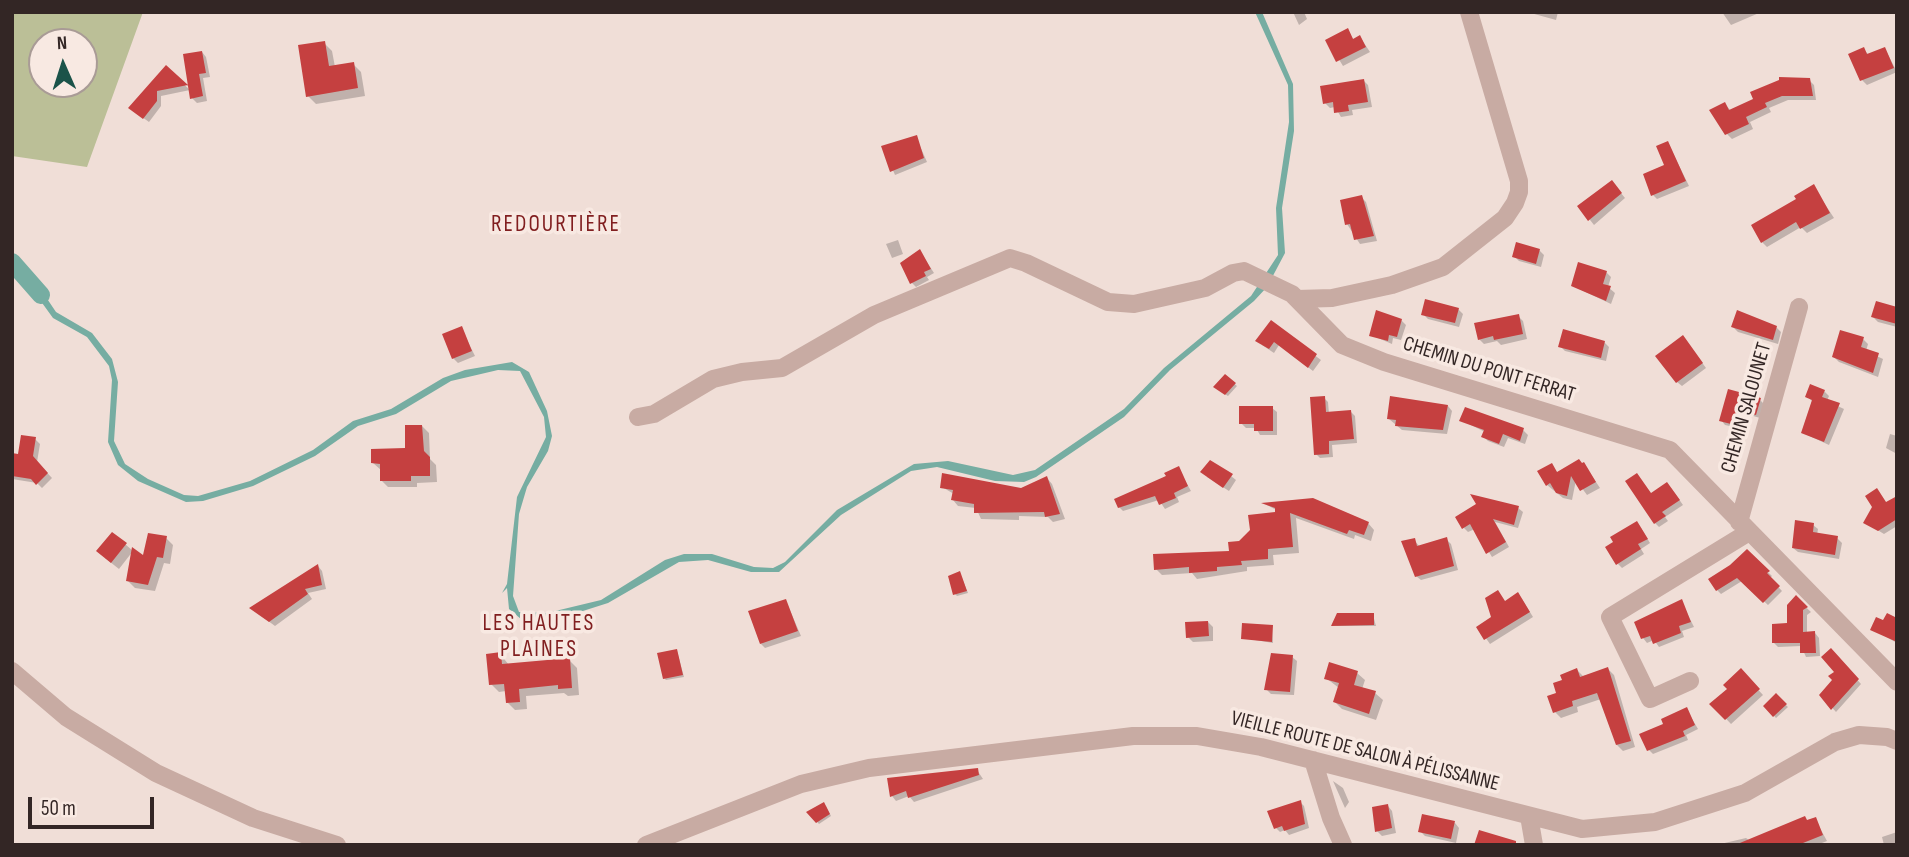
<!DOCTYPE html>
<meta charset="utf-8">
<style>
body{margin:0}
#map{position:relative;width:1909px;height:857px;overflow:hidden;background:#f0ded7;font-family:"Sofia Sans Condensed",sans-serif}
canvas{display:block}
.frame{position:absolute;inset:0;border:14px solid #332625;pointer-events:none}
.north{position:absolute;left:28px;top:28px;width:70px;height:70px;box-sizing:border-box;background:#f8e9e2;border:2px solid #a99b96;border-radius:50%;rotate:357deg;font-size:19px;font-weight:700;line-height:28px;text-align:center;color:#332625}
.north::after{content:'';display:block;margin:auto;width:24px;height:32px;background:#1b5349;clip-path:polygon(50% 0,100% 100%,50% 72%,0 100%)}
.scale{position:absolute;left:28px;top:797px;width:126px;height:32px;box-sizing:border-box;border:4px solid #332625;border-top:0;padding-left:9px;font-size:21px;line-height:24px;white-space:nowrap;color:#332625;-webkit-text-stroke:5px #f8e9e2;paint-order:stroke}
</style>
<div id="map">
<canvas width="1909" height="857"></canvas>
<div class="frame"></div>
<div class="north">N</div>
<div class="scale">50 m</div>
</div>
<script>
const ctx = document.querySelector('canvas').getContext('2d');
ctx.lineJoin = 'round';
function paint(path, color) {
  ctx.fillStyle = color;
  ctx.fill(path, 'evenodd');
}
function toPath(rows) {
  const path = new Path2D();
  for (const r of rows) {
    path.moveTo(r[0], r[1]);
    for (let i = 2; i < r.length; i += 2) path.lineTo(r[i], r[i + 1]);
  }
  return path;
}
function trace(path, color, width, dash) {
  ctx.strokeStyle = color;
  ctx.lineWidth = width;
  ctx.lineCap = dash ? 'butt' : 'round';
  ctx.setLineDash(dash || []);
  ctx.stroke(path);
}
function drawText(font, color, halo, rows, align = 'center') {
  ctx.font = font + ' "Sofia Sans Condensed",sans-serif';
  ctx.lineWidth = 7;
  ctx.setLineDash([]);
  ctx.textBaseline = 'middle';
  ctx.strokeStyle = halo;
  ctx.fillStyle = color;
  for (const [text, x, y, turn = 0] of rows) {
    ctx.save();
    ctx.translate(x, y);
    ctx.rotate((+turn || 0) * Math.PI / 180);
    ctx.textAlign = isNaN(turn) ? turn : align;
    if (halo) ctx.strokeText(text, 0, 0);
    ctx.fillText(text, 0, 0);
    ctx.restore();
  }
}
paint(toPath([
 [12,12,143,12,87,167,12,156],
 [42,42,84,42,84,84,42,84]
]), '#bbbf97');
paint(toPath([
 [1255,12,1262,12,1293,84,1294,131,1282,208,1285,253,1267,287,1254,301,1170,370,1124,417,1036,477,1024,482,995,481,937,467,911,471,841,515,779,572,751,572,708,560,679,562,608,603,564,617,521,619,509,609,507,588,502,593,507,584,517,497,546,437,544,417,520,371,498,370,451,381,396,414,358,426,315,456,253,486,203,501,186,502,138,481,118,465,108,442,112,380,109,366,87,337,53,318,16,267,29,272,56,312,92,333,112,359,118,382,114,441,125,464,148,479,184,495,198,496,250,481,313,450,353,421,391,409,443,378,465,370,512,362,529,372,547,411,552,436,548,451,527,487,519,514,513,596,519,612,547,613,601,600,665,560,684,554,712,554,754,567,773,568,785,562,837,510,914,464,948,461,1013,475,1035,470,1124,409,1164,368,1251,296,1278,255,1276,208,1289,122,1288,85]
]), '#76ada2');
paint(toPath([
 [1293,12,1304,12,1307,19,1299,25],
 [1527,12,1558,12,1556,20],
 [1722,12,1759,12,1759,13,1731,25],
 [1347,31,1354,40,1360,37,1370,52,1343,66,1327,40],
 [324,43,332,51,335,67,353,64,361,72,365,96,316,104,308,96],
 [1863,49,1868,54,1885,49,1897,72,1867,85,1862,80],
 [202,52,206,57,210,77,203,78,207,101,197,103,192,98],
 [166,68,190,90,161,96,161,106,149,122,135,112],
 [1363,80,1368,85,1372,107,1352,110,1353,115,1341,117,1335,107,1330,108,1325,103],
 [1809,80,1814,85,1816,100,1788,100,1769,108,1771,112,1750,122,1753,129,1732,139,1727,134,1725,104,1731,111],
 [916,137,927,162,895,175,883,147],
 [1668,143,1689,186,1657,199,1653,195,1666,166],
 [1813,186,1834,218,1807,233,1801,227,1767,247,1762,242],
 [1616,187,1625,198,1594,225,1579,206],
 [1361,197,1366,202,1377,241,1360,244,1347,224],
 [898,240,903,254,892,258,886,244],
 [1539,250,1544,255,1541,267,1519,261,1514,256],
 [923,256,934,273,927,277,929,280,916,287,912,283],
 [1606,272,1611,277,1608,287,1615,293,1611,304,1573,286],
 [1458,309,1463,314,1459,327,1428,319,1423,314],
 [1897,309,1897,327,1878,322,1873,317],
 [1518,316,1523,321,1527,339,1501,345,1497,341,1484,344,1479,339],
 [1401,320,1406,325,1401,340,1393,338,1392,344,1371,335],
 [1271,323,1321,360,1313,371,1279,345,1274,353,1262,345],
 [1733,327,1776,327,1781,332,1778,344,1738,332],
 [461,328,475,356,458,363,453,358],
 [1863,339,1868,344,1866,351,1883,359,1878,377,1839,362,1834,357],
 [1604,342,1609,347,1606,361,1565,351,1560,346],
 [1687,342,1706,368,1682,386,1677,382],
 [1225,376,1237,386,1228,396,1217,389],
 [1730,391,1760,400,1764,404,1760,418,1743,413,1739,428,1725,425,1721,420],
 [1824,391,1829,396,1827,401,1844,409,1829,445,1803,433,1812,401,1807,396],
 [1324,398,1328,402,1329,414,1351,412,1355,416,1357,443,1332,445,1333,457,1320,458,1316,454],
 [1448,406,1452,411,1447,434,1402,430,1389,419],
 [1272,408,1277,412,1277,435,1260,435,1256,428,1246,428,1241,423],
 [1461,420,1523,430,1528,435,1525,444,1508,438,1504,447,1488,441,1483,436,1485,432],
 [422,426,429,433,430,459,436,465,437,482,417,483,417,487,388,487,381,480,381,470,373,463,406,450],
 [1890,434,1897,436,1897,454,1886,448],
 [35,439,40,444,37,462,52,478,42,488,37,483,12,479,12,455,20,456],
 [1584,464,1600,488,1587,495,1576,480,1572,500,1563,498,1547,485,1551,466,1558,473],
 [1178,468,1191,491,1177,497,1179,502,1165,509,1159,500,1123,511,1119,507],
 [1231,476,1236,480,1229,491,1207,477],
 [1047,478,1052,484,1065,519,1053,522,1048,517,1019,516,1019,520,981,519,976,508,958,506,953,500,954,494,942,487,1022,489],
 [1671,488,1683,505,1665,517,1668,521,1659,527,1655,523,1651,494],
 [1877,490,1887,504,1897,498,1897,526,1884,534,1866,523,1874,507],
 [1265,504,1368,523,1374,530,1371,541,1355,535,1354,539,1296,518,1299,553,1273,555,1274,565,1247,567,1247,571,1197,579,1192,573,1162,575,1156,569,1231,553,1282,513],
 [1479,505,1518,508,1523,512,1518,528,1495,522,1509,547,1492,557,1475,529,1468,532,1464,528],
 [1813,525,1818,529,1817,535,1837,538,1842,543,1839,559,1798,552,1793,548],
 [1641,528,1650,543,1641,549,1644,554,1622,568,1618,564],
 [166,538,173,545,170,564,164,563,155,591,135,588,128,581,145,558],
 [1446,539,1451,544,1458,570,1421,580,1416,576,1414,540,1420,547],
 [125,544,133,551,119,569,105,558],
 [1747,552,1772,576,1770,578,1782,591,1768,605,1742,581,1721,594,1717,590,1731,567],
 [318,566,322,571,326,589,308,593,312,599,275,626,256,612],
 [960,573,968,593,957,596,955,594],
 [1796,598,1811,612,1807,615,1807,633,1815,633,1819,638,1820,656,1806,657,1801,646,1778,647,1774,643,1789,625],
 [1522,599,1533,617,1490,644,1478,627,1494,618,1506,603],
 [786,601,801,636,765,648,761,644],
 [1681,601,1694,627,1682,631,1684,637,1659,647,1654,640,1647,643,1643,638],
 [1373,615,1376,626,1334,626],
 [1897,620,1897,643,1872,629,1884,623],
 [1208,622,1213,627,1213,641,1193,642,1188,637],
 [1272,627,1273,643,1243,638],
 [1831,650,1861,684,1836,712,1821,695,1834,680,1836,672],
 [677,651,684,677,666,680,664,678],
 [500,654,509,665,569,660,577,668,579,695,568,696,564,693,526,696,527,709,515,710,507,702,506,691,499,692,491,684],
 [1292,657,1297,661,1294,695,1271,694,1266,689],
 [1608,669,1614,675,1635,747,1623,751,1617,745,1601,699,1577,707,1578,712,1561,718,1555,712,1564,681,1577,670,1583,676],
 [1741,671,1763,695,1731,724,1712,704,1729,689],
 [1357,673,1365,680,1362,689,1375,693,1383,700,1376,720,1342,709,1335,702,1339,688,1326,678],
 [1776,696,1788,707,1776,718,1766,707],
 [1687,710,1698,729,1686,735,1688,740,1653,754,1649,750,1665,725],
 [977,770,983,779,914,802,909,796,896,801,892,796,889,780],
 [1333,781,1343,788,1349,802,1345,808],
 [1300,802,1304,806,1309,828,1289,835,1285,830,1280,832,1276,828],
 [826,806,831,816,819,824,809,813],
 [1388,806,1392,811,1396,833,1382,836,1377,831],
 [1815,819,1827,841,1817,845,1716,845,1746,838,1749,840],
 [1455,823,1459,828,1456,843,1425,836,1420,831],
 [1897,832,1897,845,1884,845,1882,837]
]), '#0003');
trace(toPath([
 [12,262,41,295]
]), '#76ada2', 18);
paint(toPath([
 [1348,28,1353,39,1360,35,1366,47,1336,62,1325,40],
 [325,41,329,66,354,62,358,88,306,97,298,45],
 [1864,47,1867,54,1885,47,1894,68,1860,81,1848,54],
 [202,51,206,73,199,74,203,96,190,99,183,54],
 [166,65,188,85,157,91,157,101,143,119,128,108],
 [1779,77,1810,78,1813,96,1782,96,1765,103,1767,107,1746,117,1749,124,1725,135,1709,110,1725,102,1729,110,1753,99,1750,92,1779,80],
 [1364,79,1368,102,1348,105,1349,111,1334,113,1333,102,1323,104,1320,86],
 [917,135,924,158,890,172,881,146],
 [1668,141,1686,181,1651,196,1643,174,1664,165,1656,146],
 [1612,180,1622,193,1588,221,1577,206],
 [1814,184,1830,213,1800,229,1796,222,1761,243,1751,225,1796,199,1794,196],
 [1362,195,1374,236,1354,240,1350,224,1345,225,1340,200],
 [1516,242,1540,249,1536,264,1512,257],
 [920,249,931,269,924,272,926,276,910,284,900,263],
 [1578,262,1607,271,1603,284,1611,286,1606,301,1571,286],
 [1425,299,1459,308,1455,323,1421,315],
 [1876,301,1897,307,1897,324,1871,317],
 [1376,310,1402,319,1397,337,1389,335,1388,341,1369,336],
 [1737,310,1777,326,1773,340,1731,327],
 [1519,314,1523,334,1494,340,1493,336,1478,340,1474,323],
 [1271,320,1317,354,1308,368,1274,342,1269,349,1255,341],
 [462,326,472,351,452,359,442,334],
 [1563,329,1605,341,1601,358,1558,347],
 [1840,330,1864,337,1861,347,1879,353,1873,373,1832,357],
 [1683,335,1703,363,1676,383,1655,356],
 [1225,374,1236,383,1225,395,1213,387],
 [1810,384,1825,390,1822,397,1840,403,1824,442,1801,433,1812,400,1805,397],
 [1728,389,1761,398,1756,415,1739,410,1735,425,1719,421],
 [1325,396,1326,412,1351,410,1354,439,1329,441,1329,454,1314,455,1310,397],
 [1390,396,1448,405,1443,430,1395,426,1396,420,1387,419],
 [1239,406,1273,406,1273,431,1254,431,1254,424,1239,424],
 [1465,407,1524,428,1520,441,1503,434,1499,444,1481,437,1484,430,1459,421],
 [405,425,422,425,424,451,430,457,430,476,411,476,411,481,380,481,380,464,371,463,371,449,405,448],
 [21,435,36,437,33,456,48,473,36,485,31,479,12,476,12,453,18,454],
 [1579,459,1582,463,1584,462,1596,482,1580,491,1571,476,1567,496,1556,493,1550,483,1546,486,1537,471,1552,463,1557,472],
 [1210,460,1233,474,1223,488,1200,472],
 [1179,466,1188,486,1174,493,1176,498,1159,505,1155,496,1118,508,1114,499,1166,476,1164,473],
 [942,473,1021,488,1047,476,1060,514,1045,517,1044,512,974,513,974,504,951,500,953,490,940,488],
 [1637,473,1651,493,1667,482,1680,500,1662,512,1666,516,1654,524,1625,481],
 [1877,488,1886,502,1897,496,1897,519,1878,531,1863,523,1872,507,1865,496],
 [1470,494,1519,506,1514,525,1493,519,1506,542,1486,554,1470,524,1462,529,1455,517,1476,504],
 [1313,498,1369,522,1364,535,1349,530,1347,534,1290,513,1293,547,1268,549,1268,559,1241,561,1242,565,1217,567,1217,571,1189,573,1189,567,1154,570,1153,554,1229,551,1228,542,1239,541,1250,530,1248,515,1275,512,1275,508,1261,503],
 [1795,520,1814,523,1813,532,1838,536,1835,555,1792,548],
 [1637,521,1648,539,1638,544,1641,549,1616,565,1605,547,1613,542,1610,537],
 [112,532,127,543,111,563,96,551],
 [148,533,167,536,163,558,157,557,148,585,126,581,132,547,143,555],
 [1447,537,1454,566,1415,577,1401,541,1415,538,1417,546],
 [1747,549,1770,571,1767,573,1780,586,1763,603,1737,578,1716,591,1708,579,1730,565],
 [318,564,322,585,305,589,308,594,269,622,249,608],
 [960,571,967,591,953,595,948,576],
 [1498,590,1505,601,1518,592,1530,612,1484,640,1476,627,1491,617,1485,598],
 [1796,595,1808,607,1803,610,1803,632,1815,631,1816,653,1800,653,1800,643,1772,643,1772,624,1787,623,1787,605],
 [786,599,798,631,760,644,748,611],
 [1682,599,1691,622,1679,626,1681,633,1653,644,1650,636,1641,639,1634,622],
 [1337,613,1374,613,1374,625,1331,626],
 [1887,613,1897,618,1897,642,1870,630,1876,617,1883,620],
 [1208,621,1209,636,1186,638,1185,622],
 [1242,623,1273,625,1272,642,1241,639],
 [1831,648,1859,679,1831,710,1819,695,1832,680,1828,676,1834,672,1821,657],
 [677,649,683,675,663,679,657,653],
 [501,652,502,664,570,658,572,688,558,689,558,685,519,689,520,702,506,703,504,684,489,685,486,654],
 [1271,653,1293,655,1290,692,1264,690],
 [1329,662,1358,671,1354,685,1376,691,1369,714,1333,702,1339,683,1324,679],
 [1608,667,1631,741,1616,745,1597,693,1572,701,1573,706,1553,713,1547,696,1556,693,1553,683,1562,680,1560,675,1577,668,1580,677],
 [1741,668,1760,689,1725,720,1709,704,1727,689,1723,685],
 [1776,693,1787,704,1773,717,1763,706],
 [1687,707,1695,725,1683,731,1685,736,1647,751,1639,734,1663,724,1661,719],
 [978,768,979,775,908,798,906,791,890,797,887,778],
 [1301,800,1305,824,1284,831,1282,826,1274,829,1267,811],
 [824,802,830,814,816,823,806,812],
 [1388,804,1392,828,1375,832,1372,807],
 [1422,814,1455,821,1451,839,1418,832],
 [1805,816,1807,820,1816,817,1823,835,1798,845,1735,845],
 [1479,830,1516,841,1516,845,1474,845]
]), '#c54040');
trace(toPath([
 [1297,299,1332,298,1392,285,1443,267,1505,218,1515,203,1519,192,1519,181,1469,12],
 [638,417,654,414,713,379,742,372,782,368,874,315,1010,258,1026,263,1108,302,1134,304,1205,288,1233,273,1244,271,1292,294,1342,345,1384,362,1670,450,1897,682],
 [1739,522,1799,307],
 [12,671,66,717,156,773,253,818,337,845],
 [1690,681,1650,699,1610,617,1749,532],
 [1313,760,1331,818,1343,845],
 [1529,816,1534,845],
 [646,845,801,784,869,768,1133,736,1197,736,1261,747,1582,829,1655,822,1745,793,1835,742,1859,735,1887,737,1897,741]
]), '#c8aba3', 18);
drawText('21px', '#332625', '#f8e9e2', [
 ["CHEMIN DU PONT FERRAT",1489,370,17],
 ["CHEMIN SALOUNET",1747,408,-74],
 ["VIEILLE ROUTE DE SALON À PÉLISSANNE",1365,752,14]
]);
ctx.letterSpacing = '2px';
drawText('23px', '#811f20', '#f8e9e2', [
 ["REDOURTIÈRE",556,225],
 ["LES HAUTES",539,624],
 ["PLAINES",539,650]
]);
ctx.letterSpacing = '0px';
</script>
